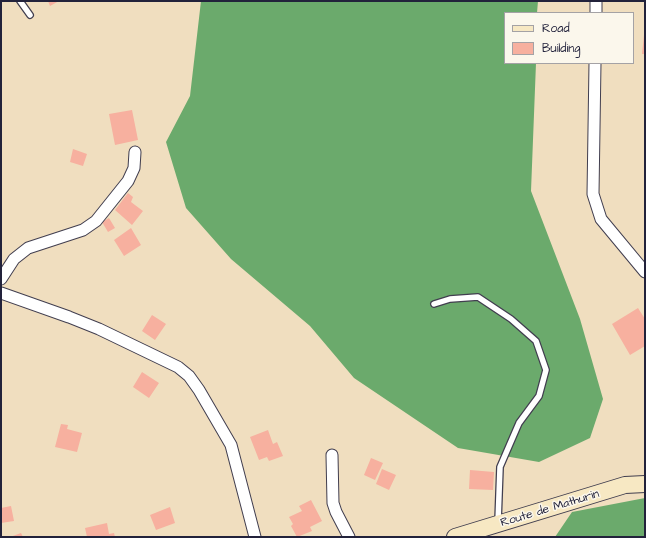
<!DOCTYPE html>
<style>
body{margin:0}
#map{position:relative;width:646px;height:538px;overflow:hidden;background:#f0debf;font-family:"Architects Daughter",sans-serif}
canvas{display:block}
.frame{position:absolute;inset:0;border:2px solid #22223b;pointer-events:none}
.legend{position:absolute;left:504px;top:12px;width:130px;height:52px;box-sizing:border-box;background:#fbf7ec;border:1px solid #a4a2a5;margin:0;padding:5px 7px;list-style:none;font-size:12px;color:#22223b}
.legend li{display:flex;align-items:center;gap:8px;height:20px}
.legend b{width:20px;border:1px solid #a4a2a5}
</style>
<div id="map">
<canvas width="646" height="538"></canvas>
<div class="frame"></div>
<ul class="legend">
<li><b style="height:5px;background:#f7e8c3"></b>Road</li>
<li><b style="height:11px;background:#f7b09f"></b>Building</li>
</ul>
</div>
<script>
const ctx = document.querySelector('canvas').getContext('2d');
ctx.lineJoin = 'round';
function paint(path, color) {
  ctx.fillStyle = color;
  ctx.fill(path, 'evenodd');
}
function toPath(rows) {
  const path = new Path2D();
  for (const r of rows) {
    path.moveTo(r[0], r[1]);
    for (let i = 2; i < r.length; i += 2) path.lineTo(r[i], r[i + 1]);
  }
  return path;
}
function trace(path, color, width, dash) {
  ctx.strokeStyle = color;
  ctx.lineWidth = width;
  ctx.lineCap = dash ? 'butt' : 'round';
  ctx.setLineDash(dash || []);
  ctx.stroke(path);
}
function drawText(font, color, halo, rows, align = 'center') {
  ctx.font = font + ' "Architects Daughter",sans-serif';
  ctx.lineWidth = 3;
  ctx.setLineDash([]);
  ctx.textBaseline = 'middle';
  ctx.strokeStyle = halo;
  ctx.fillStyle = color;
  for (const [text, x, y, turn = 0] of rows) {
    ctx.save();
    ctx.translate(x, y);
    ctx.rotate((+turn || 0) * Math.PI / 180);
    ctx.textAlign = isNaN(turn) ? turn : align;
    if (halo) ctx.strokeText(text, 0, 0);
    ctx.fillText(text, 0, 0);
    ctx.restore();
  }
}
paint(toPath([
 [201,1,538,1,537,13,505,13,505,63,536,63,531,191,580,319,603,399,590,438,539,462,458,448,354,378,310,326,231,259,186,208,166,142,190,96],
 [645,498,645,537,555,537,572,512]
]), '#6baa6c');
paint(toPath([
 [48,1,59,1,50,6],
 [644,35,645,35,645,54,642,54],
 [132,110,138,140,115,145,109,114],
 [73,149,87,154,83,166,70,162],
 [128,193,133,197,131,202,143,211,132,225,115,210],
 [109,218,115,228,108,232,102,222],
 [131,228,141,245,124,256,114,240],
 [638,308,645,319,645,346,630,355,612,324],
 [152,315,166,324,155,340,142,331],
 [142,372,159,383,149,398,133,387],
 [61,424,68,425,67,429,82,433,77,452,55,447],
 [268,430,273,444,277,442,283,456,269,461,267,457,259,460,250,437],
 [371,458,383,463,375,480,364,475],
 [382,469,396,475,389,490,376,484],
 [470,470,494,472,493,490,469,489],
 [311,500,322,521,310,527,312,531,297,537,291,526,293,524,289,517,302,511,299,506],
 [11,506,14,521,1,523,1,508],
 [170,507,175,523,156,530,150,515],
 [107,523,109,534,114,533,115,537,87,537,85,528],
 [21,533,23,537,10,537]
]), '#f7b09f');
const lane = toPath([
 [20,1,30,15],
 [434,304,450,299,478,297,511,319,536,341,546,370,539,396,519,423,500,467,498,522]
]);
const street = toPath([
 [596,13,596,1],
 [595,63,593,194,601,219,645,272],
 [1,279,14,259,28,248,83,230,96,221,128,181,134,168,135,152],
 [1,293,69,317,99,329,178,367,189,376,199,390,231,445,255,537],
 [332,455,333,503,336,512,349,537]
]);
const secondary = toPath([
 [455,537,625,485,645,484]
]);
trace(lane, '#413e4f', 8);
trace(street, '#413e4f', 13);
trace(secondary, '#413e4f', 18);
trace(lane, '#fff', 5.5);
trace(street, '#fff', 11);
trace(secondary, '#f7e8c3', 16);
drawText('12px', '#22223b', '#fbf7ec', [
 ["Route de Mathurin",550,509,-17]
]);
</script>
